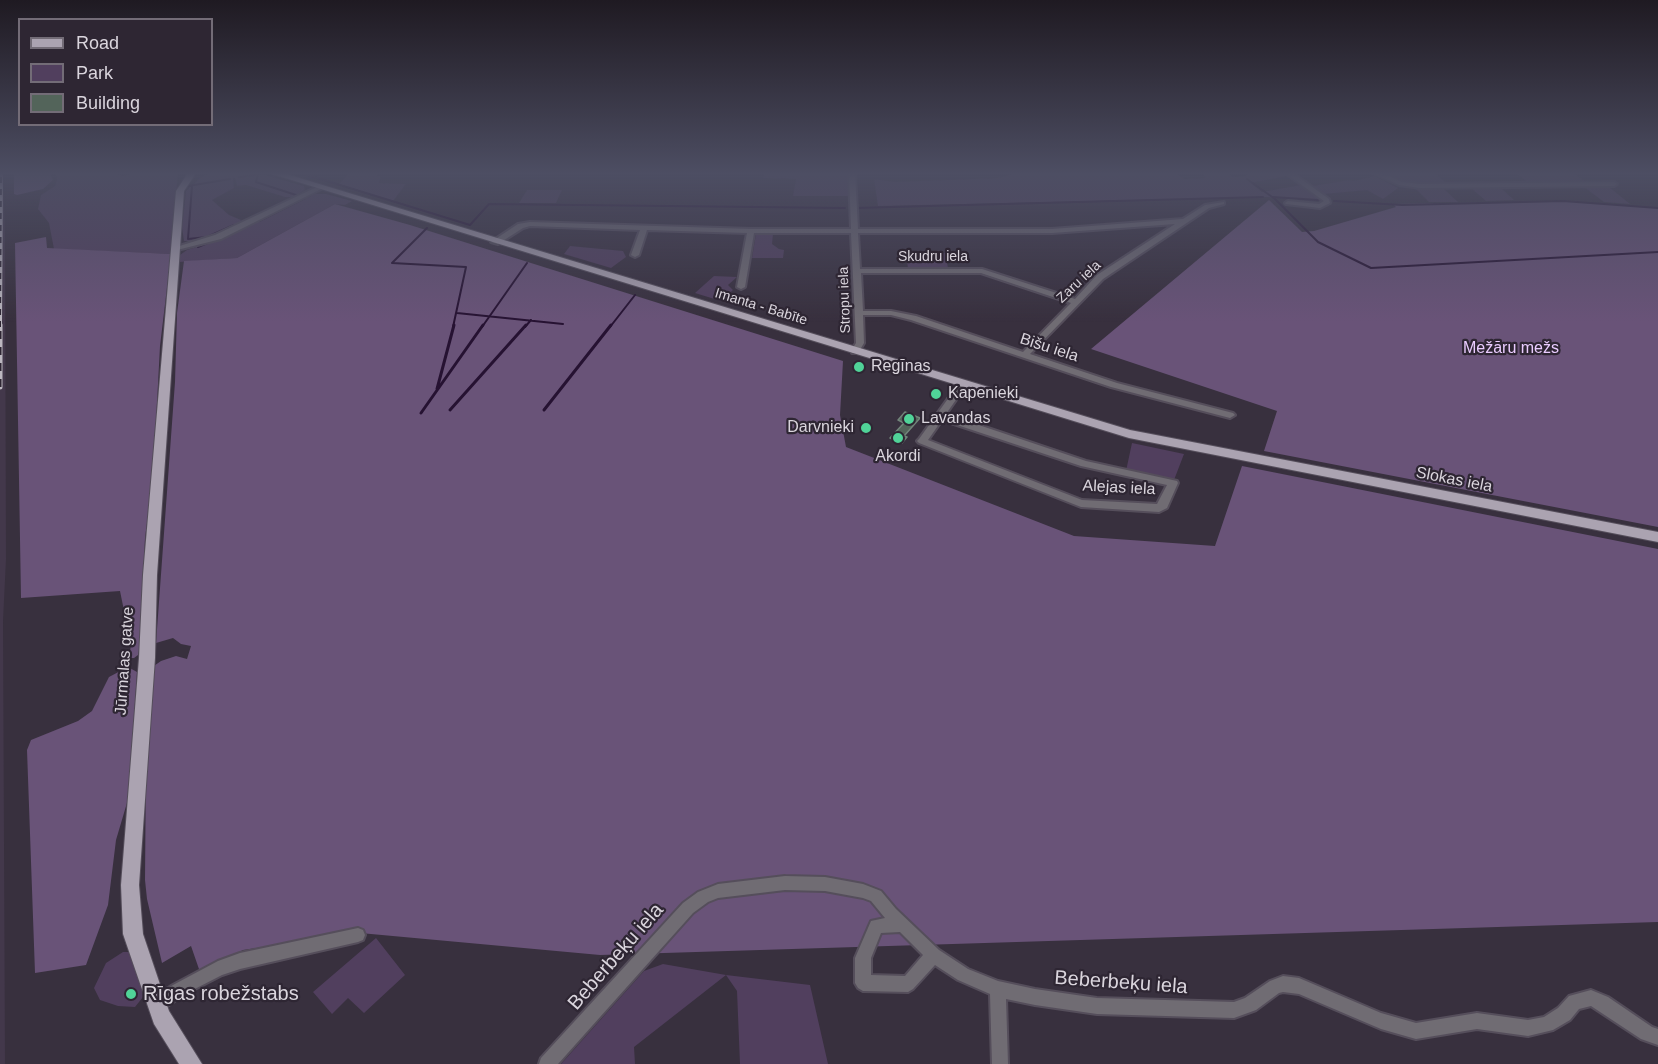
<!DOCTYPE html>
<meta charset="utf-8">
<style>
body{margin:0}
#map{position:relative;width:1658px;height:1064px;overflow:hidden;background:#38303e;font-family:Helvetica,sans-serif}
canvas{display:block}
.legend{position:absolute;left:18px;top:18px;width:195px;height:108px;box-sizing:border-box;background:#2e2633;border:2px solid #736c77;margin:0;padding:8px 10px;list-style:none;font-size:18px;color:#dad5dd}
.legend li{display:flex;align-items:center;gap:12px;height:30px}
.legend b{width:30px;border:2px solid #736c77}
</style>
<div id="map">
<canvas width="1658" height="1064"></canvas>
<ul class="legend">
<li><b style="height:8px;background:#aba3b1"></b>Road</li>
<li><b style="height:16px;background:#513f5e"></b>Park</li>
<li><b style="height:16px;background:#53645a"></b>Building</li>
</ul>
</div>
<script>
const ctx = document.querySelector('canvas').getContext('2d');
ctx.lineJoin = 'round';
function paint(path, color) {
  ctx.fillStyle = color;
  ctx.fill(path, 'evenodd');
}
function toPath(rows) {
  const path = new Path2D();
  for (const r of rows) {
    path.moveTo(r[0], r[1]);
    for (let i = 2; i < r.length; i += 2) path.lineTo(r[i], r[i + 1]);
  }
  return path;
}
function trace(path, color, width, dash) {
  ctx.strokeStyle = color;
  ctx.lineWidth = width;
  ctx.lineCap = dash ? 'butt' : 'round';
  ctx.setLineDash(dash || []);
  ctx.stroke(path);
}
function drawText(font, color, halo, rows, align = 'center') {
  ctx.font = font + ' Helvetica,sans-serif';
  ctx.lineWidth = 4.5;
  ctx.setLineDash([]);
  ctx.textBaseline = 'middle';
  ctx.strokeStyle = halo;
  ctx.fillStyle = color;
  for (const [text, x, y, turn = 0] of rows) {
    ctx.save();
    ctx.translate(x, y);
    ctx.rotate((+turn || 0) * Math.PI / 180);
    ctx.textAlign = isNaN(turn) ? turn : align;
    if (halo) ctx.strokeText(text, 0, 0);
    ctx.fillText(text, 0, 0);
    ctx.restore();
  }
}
paint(toPath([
 [0,173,3,173,5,232,6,559,3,621,5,1064,0,1064]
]), '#43384b');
paint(toPath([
 [55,173,114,173,123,176,135,173,178,173,171,254,54,249,49,223,38,209,41,195,55,186,57,179],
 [209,173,258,173,304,186,305,190,294,197,285,197,246,185,237,186,235,178,233,178,234,188,212,200,229,215,241,220,239,224,200,241,184,241,182,227,186,191,200,178],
 [349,173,377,173,377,176,381,176,379,183,406,184,393,201,339,184],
 [764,173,848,173,848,196,793,196,796,179,763,178],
 [1016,173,1176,173,1184,179,1205,178,1202,173,1229,173,1232,177,1245,176,1248,173,1283,173,1287,176,1251,183,1262,192,1301,185,1322,199,1318,201,1267,197,878,206,874,179,895,182,998,178],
 [1381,173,1435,173,1446,183,1411,184,1392,179],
 [1516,173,1573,173,1582,179,1581,182,1527,182],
 [1375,176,1398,188,1383,199,1367,190,1324,194,1312,186,1350,180,1353,181],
 [1608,186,1630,204,1604,202,1584,187],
 [1500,187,1514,200,1486,201,1471,188],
 [1415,188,1443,188,1458,202,1429,202],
 [527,190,562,190,556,203,519,203],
 [315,194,326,194,352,201,345,205,335,204,237,258,179,262,180,255,187,250,218,240],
 [756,234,773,234,772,244,779,249,784,250,783,258,752,258],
 [570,246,623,251,626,257,611,268,564,254],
 [906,253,945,253,948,268,908,268],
 [714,276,737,277,728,285,733,290,721,301,695,293],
 [1132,443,1184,454,1174,480,1126,471],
 [376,938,405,975,364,1013,348,998,332,1014,313,992],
 [123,952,130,952,144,991,143,997,135,1007,118,1006,100,1000,94,988,106,963],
 [663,964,726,975,810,985,828,1064,740,1064,737,991,726,975,634,1047,635,1064,561,1064,644,971]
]), '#513f5e');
paint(toPath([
 [14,173,50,173,53,180,43,189,17,195,14,194],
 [1269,200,1302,232,1314,231,1396,207,1393,204,1563,201,1658,208,1658,527,1264,451,1277,411,1091,349],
 [335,204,410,225,843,361,840,415,846,447,1074,536,1215,546,1242,466,1658,549,1658,922,600,955,360,933,243,950,200,972,191,946,162,963,147,899,145,880,146,759,151,668,161,661,176,656,187,659,191,646,181,644,173,638,156,643,175,382,177,313,184,261,237,258],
 [46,237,47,248,171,254,160,346,153,479,145,538,140,646,138,655,134,658,129,658,131,645,120,591,21,598,15,243],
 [128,667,137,672,129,796,116,840,108,905,86,965,35,973,27,750,31,740,78,721,92,711,109,677]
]), '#695378');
trace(toPath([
 [301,173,470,225,489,204,845,208],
 [258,174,256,182,296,195],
 [239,177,261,174],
 [1247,179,1275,199,1318,242,1371,268,1658,252],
 [188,186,230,179],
 [192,186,188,239,207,237,234,225],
 [1273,197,1318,200],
 [1334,201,1402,205,1563,201,1658,208],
 [855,208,1263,197],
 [259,221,305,198],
 [198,247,250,225],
 [392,263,466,267,453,327],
 [392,263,427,228],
 [457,313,563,324],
 [482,327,527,263],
 [525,327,531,320],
 [610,327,635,295]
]), '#261232', 2);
trace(toPath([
 [437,389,454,325],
 [450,410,526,325],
 [544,410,611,325],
 [421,413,483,325]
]), '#261232', 3);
const building = toPath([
 [905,412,920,418,904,436,907,437,902,443,890,438,904,423,898,420,905,412]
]);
paint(building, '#53645a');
trace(building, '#72847a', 1.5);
const minor = toPath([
 [849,173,855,173,858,229,1052,229,1183,219,1205,205,1224,202,1224,204,1209,208,1103,279,1030,354,1117,383,1233,413,1235,415,1230,418,1111,387,911,320,891,315,863,315,864,343,858,353,852,353,851,351,856,343,851,233,754,233,745,287,741,289,737,287,747,233,647,230,639,255,635,257,631,255,640,230,530,226,523,228,498,244,491,242,518,224,530,222,751,229,851,229,849,173],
 [1175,224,1097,275,1075,299,982,269,860,269,858,233,1052,233,1175,224],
 [861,273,981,273,1071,303,1023,352,916,316,891,311,863,311,861,273],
 [1285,173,1293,173,1329,199,1330,203,1320,208,1286,204,1285,203,1288,201,1319,204,1324,201,1285,173],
 [1373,173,1382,173,1402,182,1420,184,1614,182,1617,184,1614,186,1420,188,1399,185,1373,173],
 [319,186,321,187,321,189,221,239,177,250,173,248,215,235,319,186],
 [963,381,967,384,946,414,1086,461,1177,481,1178,483,1167,508,1159,512,1081,507,919,443,917,441,919,439,960,382,963,381],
 [942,420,1081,466,1167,485,1157,504,1082,500,928,440,942,420],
 [785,876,825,877,863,884,881,891,896,909,939,950,968,969,998,981,1035,989,1097,998,1234,1002,1245,998,1270,981,1283,976,1299,978,1381,1013,1416,1023,1477,1013,1528,1020,1544,1017,1558,1008,1569,996,1591,990,1608,997,1652,1027,1658,1029,1658,1045,1641,1039,1591,1006,1579,1009,1570,1020,1553,1030,1528,1036,1477,1029,1416,1039,1381,1029,1299,994,1283,992,1279,993,1256,1010,1234,1018,1097,1014,1035,1005,1006,999,1008,1064,992,1064,990,994,958,980,935,965,913,989,908,992,863,991,858,988,855,983,855,958,871,921,885,918,871,901,863,898,825,891,785,890,718,898,708,902,693,913,558,1064,539,1064,541,1058,683,903,698,892,718,884,785,876],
 [900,932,923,955,905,976,871,975,871,958,881,933,900,932],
 [358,928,363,930,365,935,363,940,358,942,240,969,222,975,183,995,157,1013,151,1011,149,1005,151,999,173,985,218,961,240,953,358,928]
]);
const major = toPath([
 [188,173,196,173,184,191,157,575,155,658,139,885,143,934,169,1011,202,1064,179,1064,154,1024,123,934,121,885,139,658,143,575,176,191,188,173],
 [269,173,283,173,1130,430,1658,532,1658,542,1129,438,269,173]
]);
trace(minor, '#554e5b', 4);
trace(major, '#554e5b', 2);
paint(minor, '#706c73');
paint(major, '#aba3b1');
const railFar1 = toPath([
 [0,327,1,173]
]);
const rail = toPath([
 [0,387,0,325]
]);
trace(railFar1, '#bcb7c0', 4);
trace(rail, '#bcb7c0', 5);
trace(railFar1, '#2e2633', 2, [6]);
trace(rail, '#2e2633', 3, [8]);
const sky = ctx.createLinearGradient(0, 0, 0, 322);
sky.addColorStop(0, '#1f1a22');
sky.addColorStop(0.54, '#4d4e63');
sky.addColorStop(1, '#4d4e6300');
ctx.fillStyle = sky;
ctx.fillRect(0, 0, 1658, 322);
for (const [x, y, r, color] of [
 [859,367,6,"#50d398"],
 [936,394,6,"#50d398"],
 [909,419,6,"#50d398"],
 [866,428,6,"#50d398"],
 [898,438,6,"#50d398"],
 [131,994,6,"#50d398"]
]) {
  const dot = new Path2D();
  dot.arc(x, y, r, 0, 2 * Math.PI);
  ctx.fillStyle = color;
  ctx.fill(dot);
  trace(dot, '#2e2633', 2);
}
drawText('14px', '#dad5dd', '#2e2633', [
 ["Skudru iela",933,257],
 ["Zaru iela",1079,282,-43],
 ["Stropu iela",845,300,-92],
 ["Imanta - Babīte",761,307,17]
]);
drawText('16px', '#dad5dd', '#2e2633', [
 ["Bišu iela",1049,348,18],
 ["Slokas iela",1454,480,11],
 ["Alejas iela",1119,488,3],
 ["Jūrmalas gatve",125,661,-86]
]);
drawText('16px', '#eaccff', '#2e2633', [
 ["Mežāru mežs",1511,349]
]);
drawText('16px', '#dad5dd', '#2e2633', [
 ["Regīnas",871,367],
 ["Kapenieki",948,394],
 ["Lavandas",921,419],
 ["Darvnieki",854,428,"right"],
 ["Akordi",898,457,"center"]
], 'left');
drawText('20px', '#dad5dd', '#2e2633', [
 ["Beberbeķu iela",616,957,-49],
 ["Beberbeķu iela",1121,983,4]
]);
drawText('20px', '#dad5dd', '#2e2633', [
 ["Rīgas robežstabs",143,994]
], 'left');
</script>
